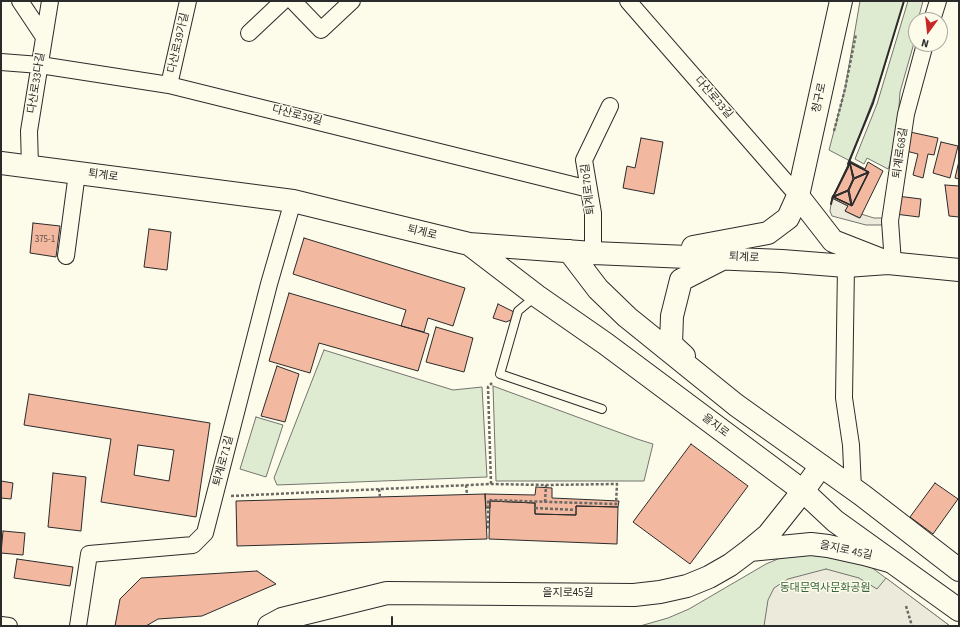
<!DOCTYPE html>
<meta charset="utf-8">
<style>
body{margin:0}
#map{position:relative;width:960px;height:627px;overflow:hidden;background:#fdfbea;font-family:"Source Sans 3",sans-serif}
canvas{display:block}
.frame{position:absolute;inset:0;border:2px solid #2b2b2b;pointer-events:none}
.north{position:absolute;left:908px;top:12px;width:40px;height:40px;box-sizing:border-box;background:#fdfbea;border:1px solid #a9a89e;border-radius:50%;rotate:195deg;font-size:11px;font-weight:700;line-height:16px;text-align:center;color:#2b2b2b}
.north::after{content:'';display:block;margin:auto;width:14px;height:18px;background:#c62828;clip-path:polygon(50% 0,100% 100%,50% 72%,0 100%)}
</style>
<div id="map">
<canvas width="960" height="627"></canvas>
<div class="frame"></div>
<div class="north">N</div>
</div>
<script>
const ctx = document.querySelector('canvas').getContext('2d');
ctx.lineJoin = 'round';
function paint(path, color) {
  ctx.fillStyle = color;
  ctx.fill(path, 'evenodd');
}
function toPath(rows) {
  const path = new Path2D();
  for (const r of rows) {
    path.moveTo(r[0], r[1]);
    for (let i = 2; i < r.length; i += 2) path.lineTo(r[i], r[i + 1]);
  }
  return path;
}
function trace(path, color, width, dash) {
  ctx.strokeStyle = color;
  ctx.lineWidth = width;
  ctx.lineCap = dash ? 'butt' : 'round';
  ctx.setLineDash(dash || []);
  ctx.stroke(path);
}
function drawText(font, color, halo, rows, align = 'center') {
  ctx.font = font + ' "Source Sans 3","Noto Sans KR",sans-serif';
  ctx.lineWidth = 3;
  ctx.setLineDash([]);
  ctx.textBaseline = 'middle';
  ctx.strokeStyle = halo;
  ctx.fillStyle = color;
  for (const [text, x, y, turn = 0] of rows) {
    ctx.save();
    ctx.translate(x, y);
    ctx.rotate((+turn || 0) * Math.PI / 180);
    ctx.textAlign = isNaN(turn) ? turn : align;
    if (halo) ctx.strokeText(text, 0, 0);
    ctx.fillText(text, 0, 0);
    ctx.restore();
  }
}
const green = toPath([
 [860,1,904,1,881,78,850,161,829,150,845,89,860,1],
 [908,1,923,1,918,20,916,20,916,36,900,92,898,122,889,167,888,169,867,158,864,164,855,159,877,104,908,1],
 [324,350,453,390,482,387,487,477,277,485,274,478,324,350],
 [493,386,637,439,653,444,644,481,496,481,493,386],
 [256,417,283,425,266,477,240,469,256,417],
 [816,551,871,567,950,626,640,626,668,618,689,609,766,564,785,556,816,551]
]);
paint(green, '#deebd1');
trace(green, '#74746e', 1);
const parking = toPath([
 [832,198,848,206,845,211,859,218,861,214,874,218,886,218,884,223,881,225,866,225,832,216,830,211,832,198],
 [826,569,859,578,877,589,886,578,950,626,764,626,768,600,774,588,788,579,826,569]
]);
paint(parking, '#eceadb');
trace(parking, '#74746e', 1);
const building = toPath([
 [910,132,938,138,934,155,928,154,923,178,913,175,918,154,906,151,910,132],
 [641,138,663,142,654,194,623,188,627,166,635,168,641,138],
 [941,142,958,146,950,178,933,173,941,142],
 [850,161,865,169,868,162,883,171,860,218,845,211,848,206,832,198,850,161],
 [850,162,869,172,852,206,833,197,850,162],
 [959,161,959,179,955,178,959,161],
 [850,162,869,172,852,206,833,197,850,162],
 [850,163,868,172,854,178,850,163],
 [850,164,853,179,848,190,834,196,850,164],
 [868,173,852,205,849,190,854,179,868,173],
 [848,191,851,205,834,197,848,191],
 [850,163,868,172,854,178,850,163],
 [850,164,853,179,848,190,834,196,850,164],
 [868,173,852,205,849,190,854,179,868,173],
 [945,185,959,186,959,217,949,216,945,185],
 [848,191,851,205,834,197,848,191],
 [897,196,921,199,919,217,895,214,897,196],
 [33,223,60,226,56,257,30,253,33,223],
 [149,229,171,232,167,270,144,267,149,229],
 [304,238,465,288,453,326,428,318,424,332,401,326,406,310,293,274,304,238],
 [289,293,429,334,418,371,319,343,310,373,269,361,289,293],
 [498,304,514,312,511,320,506,322,493,318,498,304],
 [436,327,473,338,464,372,426,362,436,327],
 [277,366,299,374,285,422,261,416,277,366],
 [29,394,210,423,196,517,101,502,111,439,24,425,29,394],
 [138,445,174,450,169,481,134,475,138,445],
 [691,444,748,486,690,564,633,522,691,444],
 [53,473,86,477,81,531,48,527,53,473],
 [1,481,13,483,11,499,1,498,1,481],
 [935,483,958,499,933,534,910,517,935,483],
 [536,487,552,488,552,498,619,501,618,507,576,506,576,515,535,514,535,503,490,501,490,508,486,508,485,494,535,495,536,487],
 [485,494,487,539,237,546,236,501,485,494],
 [490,501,535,503,535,514,576,515,576,506,618,507,617,544,489,539,490,501],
 [3,531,25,533,23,555,1,553,3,531],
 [17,559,73,567,70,586,14,578,17,559],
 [257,571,276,584,202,616,158,619,146,626,115,626,120,599,141,578,257,571]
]);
paint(building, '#f2b8a0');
trace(building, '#2b2b2b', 1);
const lane = toPath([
 [536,296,518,311,500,374,602,409]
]);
const street = toPath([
 [20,1,44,37],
 [293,1,321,30,352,1],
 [628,1,798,196],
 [932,20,938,1],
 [249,33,283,1],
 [1,62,40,65,169,85,589,189],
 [169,85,188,1],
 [30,166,29,131,50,1],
 [593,253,593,213,584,160,610,106],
 [66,256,77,173],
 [893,263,890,221,906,114,925,44],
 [846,266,844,398,851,445,853,489],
 [1,625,9,626],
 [78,626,89,554,193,545,205,533,269,284,293,201]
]);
const secondary = toPath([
 [798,196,841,1],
 [750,550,811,544,828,546,864,554,889,561],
 [269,626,282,619,387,593,634,595,660,592,687,586,709,577,730,565,750,550,768,535,803,491,821,466]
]);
const primary = toPath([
 [1,163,293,201,469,244,593,253,782,261,846,266,888,263,959,270],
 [469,244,537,296,606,344,803,491,835,521,959,610],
 [693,247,768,233,788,218,798,196,833,241,884,261],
 [569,251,598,289,627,317,736,405,862,495,959,570],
 [684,356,671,344,672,316,681,280,724,258]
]);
trace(lane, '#2b2b2b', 10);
trace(street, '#2b2b2b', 18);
trace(secondary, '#2b2b2b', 24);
trace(primary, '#2b2b2b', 24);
trace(toPath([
 [834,131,845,89,856,34],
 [491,484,488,387,492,383],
 [466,485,467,494],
 [379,489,380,497],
 [231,496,491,484,546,485,617,484,616,504,488,500,488,529,487,528],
 [545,502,546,485],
 [535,508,576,510],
 [906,606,912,626]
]), '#6a6964', 2.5, [3, 2]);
trace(lane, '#fdfbea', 8);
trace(street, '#fdfbea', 16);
trace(secondary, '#fdfbea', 22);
trace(primary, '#fdfbea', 22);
trace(toPath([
 [848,164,873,103,904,1],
 [831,204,833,196],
 [392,617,392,626]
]), '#2b2b2b', 2);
drawText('9px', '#5d4e48', null, [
 ["375-1",45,240]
]);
drawText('11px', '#2b2b2b', '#fdfbea', [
 ["다산로39가길",179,43,-77],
 ["다산로33다길",37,83,-81],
 ["다산로33길",713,98,49],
 ["청구로",820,98,-78],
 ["다산로39길",297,116,14],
 ["퇴계로68길",901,153,-82],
 ["퇴계로",103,176,8],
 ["퇴계로70길",589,189,-97],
 ["퇴계로",422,233,14],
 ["퇴계로",744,258,3],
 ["을지로",715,426,37],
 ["퇴계로71길",224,461,-75],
 ["을지로 45길",846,551,12],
 ["을지로45길",568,594]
]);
drawText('11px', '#34623c', '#fdfbea', [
 ["동대문역사문화공원",825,589]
]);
</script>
